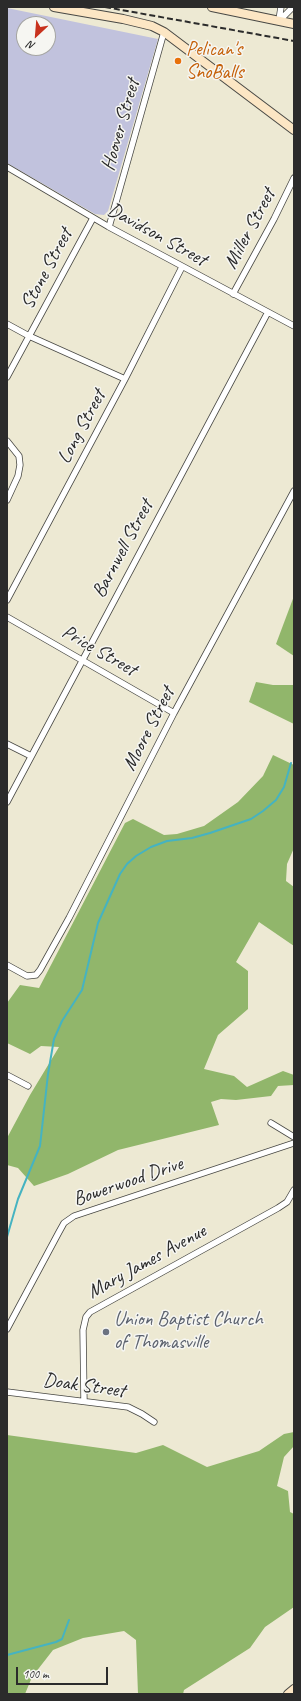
<!DOCTYPE html>
<style>
body{margin:0}
#map{position:relative;width:301px;height:1701px;overflow:hidden;background:#ede9d3;font-family:Caveat,sans-serif}
canvas{display:block}
.frame{position:absolute;inset:0;border:8px solid #2b2b2b;pointer-events:none}
.north{position:absolute;left:16px;top:16px;width:40px;height:40px;box-sizing:border-box;background:#f6f6f2;border:1px solid #a5a5a2;border-radius:50%;rotate:206deg;font-size:11px;font-weight:700;line-height:16px;text-align:center;color:#2b2b2b}
.north::after{content:'';display:block;margin:auto;width:14px;height:18px;background:#c8321e;clip-path:polygon(50% 0,100% 100%,50% 72%,0 100%)}
.scale{position:absolute;left:16px;top:1667px;width:92px;height:18px;box-sizing:border-box;border:2px solid #2b2b2b;border-top:0;padding-left:5px;font-size:12px;line-height:14px;white-space:nowrap;color:#2b2b2b;-webkit-text-stroke:3px #f6f6f2;paint-order:stroke}
</style>
<div id="map">
<canvas width="301" height="1701"></canvas>
<div class="frame"></div>
<div class="north">N</div>
<div class="scale">100 m</div>
</div>
<script>
const ctx = document.querySelector('canvas').getContext('2d');
ctx.lineJoin = 'round';
function paint(path, color) {
  ctx.fillStyle = color;
  ctx.fill(path, 'evenodd');
}
function toPath(rows) {
  const path = new Path2D();
  for (const r of rows) {
    path.moveTo(r[0], r[1]);
    for (let i = 2; i < r.length; i += 2) path.lineTo(r[i], r[i + 1]);
  }
  return path;
}
function trace(path, color, width, dash) {
  ctx.strokeStyle = color;
  ctx.lineWidth = width;
  ctx.lineCap = dash ? 'butt' : 'round';
  ctx.setLineDash(dash || []);
  ctx.stroke(path);
}
function drawText(font, color, halo, rows, align = 'center') {
  ctx.font = font + ' Caveat,sans-serif';
  ctx.lineWidth = 3;
  ctx.setLineDash([]);
  ctx.textBaseline = 'middle';
  ctx.strokeStyle = halo;
  ctx.fillStyle = color;
  for (const [text, x, y, turn = 0] of rows) {
    ctx.save();
    ctx.translate(x, y);
    ctx.rotate((+turn || 0) * Math.PI / 180);
    ctx.textAlign = isNaN(turn) ? turn : align;
    if (halo) ctx.strokeText(text, 0, 0);
    ctx.fillText(text, 0, 0);
    ctx.restore();
  }
}
paint(toPath([
 [7,8,158,39,108,211,104,215,95,214,7,163],
 [24,24,48,24,48,48,24,48]
]), '#c1c2dd');
paint(toPath([
 [294,596,294,656,276,644],
 [256,682,273,685,294,685,294,724,249,702],
 [273,755,294,765,294,848,287,864,286,881,294,887,294,946,259,922,236,962,248,971,248,1009,218,1035,204,1069,234,1076,247,1087,283,1071,294,1075,294,1085,278,1086,271,1096,236,1100,221,1099,211,1102,219,1125,118,1150,68,1174,34,1186,18,1168,7,1165,7,1138,30,1095,59,1047,41,1046,30,1054,7,1043,7,1003,20,985,39,988,125,823,133,819,164,835,177,834,204,826,238,802,263,776],
 [294,1432,294,1446,284,1457,277,1486,288,1491,290,1512,294,1514,294,1607,265,1627,250,1648,184,1690,183,1694,138,1694,136,1640,124,1631,83,1638,53,1650,32,1677,25,1694,7,1694,7,1435,136,1453,163,1445,207,1467,259,1451,284,1434]
]), '#91b66b');
trace(toPath([
 [7,1237,18,1199,40,1146,48,1074,54,1039,62,1021,82,990,98,923,120,874,127,864,136,856,151,847,167,841,192,838,210,833,251,819,263,811,276,800,284,787,291,763],
 [7,1655,56,1642,62,1639,69,1620]
]), '#45b3c1', 2);
const street = toPath([
 [279,20,281,7],
 [279,21,293,7],
 [7,167,109,227,294,326],
 [109,227,164,32],
 [233,294,274,219,294,178],
 [7,324,29,336,125,379],
 [7,377,93,218],
 [7,441,19,456,20,465,18,476,7,500],
 [7,600,125,379,182,267],
 [7,617,174,713],
 [7,744,31,756],
 [7,802,268,312],
 [7,965,27,976,36,975,40,970,69,918,174,713,294,491],
 [7,1075,28,1086],
 [271,1123,294,1137],
 [7,1329,59,1232,64,1223,74,1216,294,1143],
 [7,1392,128,1407,142,1414,154,1422],
 [84,1401,83,1330,86,1317,90,1312,278,1208,287,1202,294,1190]
]);
const secondary = toPath([
 [54,7,123,19,152,26,164,32,294,130],
 [212,7,294,24],
 [288,1694,294,1689]
]);
trace(street, '#484844', 7);
trace(secondary, '#484844', 10);
trace(street, '#fff', 5.5);
trace(secondary, '#fce6c4', 8);
trace(toPath([
 [105,7,294,41]
]), '#2b2b2b', 2, [6, 3]);
for (const [x, y, r, color] of [
 [178,61,4,"#e8710a"],
 [106,1332,4,"#6b7280"]
]) {
  const dot = new Path2D();
  dot.arc(x, y, r, 0, 2 * Math.PI);
  ctx.fillStyle = color;
  ctx.fill(dot);
  trace(dot, '#f6f6f2', 1.5);
}
drawText('20px', '#c56008', '#f6f6f2', [
 ["Pelican's",186,50],
 ["SnoBalls",186,73]
], 'left');
drawText('20px', '#2b2b2b', '#f6f6f2', [
 ["Hoover Street",121,125,-74],
 ["Miller Street",250,229,-62],
 ["Davidson Street",157,235,29],
 ["Stone Street",47,269,-62],
 ["Long Street",82,427,-62],
 ["Barnwell Street",123,549,-62],
 ["Price Street",99,651,30],
 ["Moore Street",149,729,-63],
 ["Bowerwood Drive",128,1182,-19],
 ["Mary James Avenue",147,1262,-29],
 ["Doak Street",84,1386,8]
]);
drawText('20px', '#5b616d', '#f6f6f2', [
 ["Union Baptist Church",114,1320],
 ["of Thomasville",114,1343]
], 'left');
</script>
